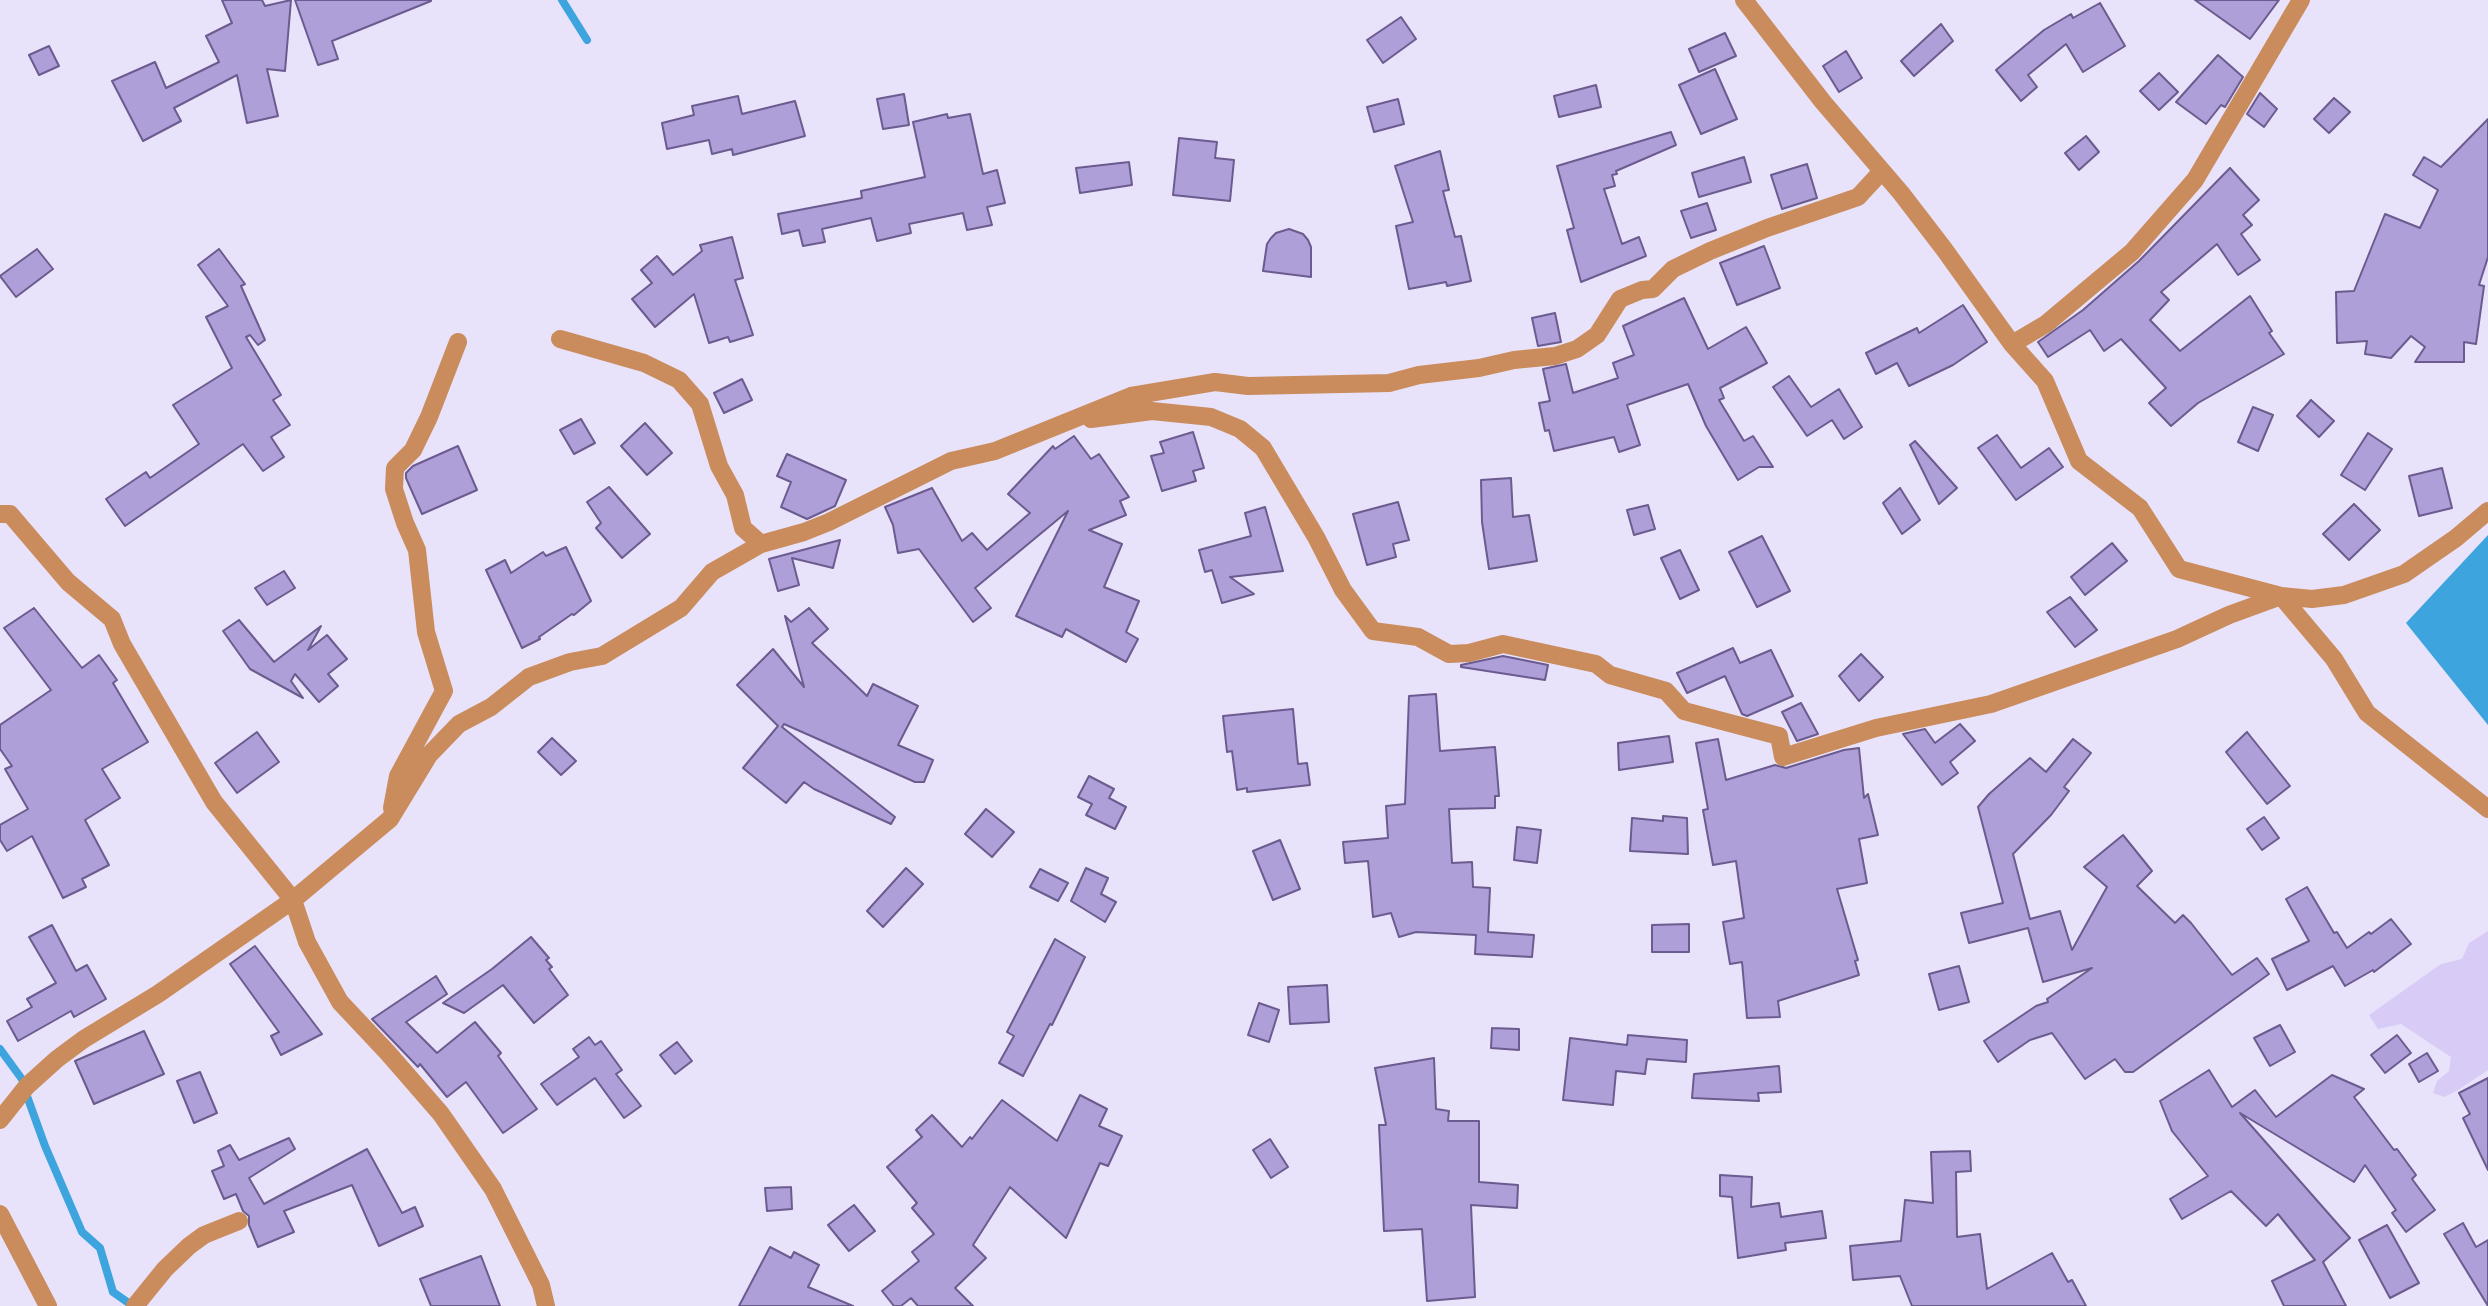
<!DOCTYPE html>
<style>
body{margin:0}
canvas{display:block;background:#e8e2fa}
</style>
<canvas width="2488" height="1306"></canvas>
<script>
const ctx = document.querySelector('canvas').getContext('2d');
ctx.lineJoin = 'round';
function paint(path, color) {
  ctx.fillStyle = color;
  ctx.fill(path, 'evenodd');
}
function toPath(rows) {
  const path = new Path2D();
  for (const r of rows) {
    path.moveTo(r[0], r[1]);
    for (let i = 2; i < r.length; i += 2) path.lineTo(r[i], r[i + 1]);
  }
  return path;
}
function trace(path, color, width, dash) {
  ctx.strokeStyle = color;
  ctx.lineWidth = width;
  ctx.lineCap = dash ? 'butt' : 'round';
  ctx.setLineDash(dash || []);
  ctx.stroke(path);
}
paint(toPath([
 [2488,931,2488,1070,2458,1090,2444,1097,2433,1093,2437,1081,2449,1071,2451,1057,2401,1024,2378,1029,2369,1015,2441,964,2462,959,2469,943]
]), '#d8ccf6');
paint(toPath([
 [2488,535,2488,725,2406,623]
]), '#3da4de');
trace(toPath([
 [562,0,587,40],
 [0,1049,27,1086,27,1096,45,1146,82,1232,100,1248,113,1292,133,1306]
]), '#3da4de', 8);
const building = toPath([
 [222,0,262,0,265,6,291,0,285,71,267,69,278,116,247,123,237,75,174,108,181,121,143,141,112,81,155,62,166,88,219,62,206,36,232,23,222,0],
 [295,0,431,0,431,1,332,41,338,59,318,65,295,0],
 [2195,0,2279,0,2250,39,2195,0],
 [2100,3,2125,46,2083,72,2066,44,2028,75,2037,87,2021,101,1996,70,2044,30,2071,14,2073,18,2100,3],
 [1401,17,1416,39,1383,63,1367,40,1401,17],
 [1941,24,1953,41,1914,76,1901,61,1941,24],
 [1725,33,1736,56,1699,72,1689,49,1725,33],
 [49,46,59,66,39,75,29,55,49,46],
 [1846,51,1862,78,1839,92,1823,66,1846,51],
 [2218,55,2243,77,2225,107,2221,105,2206,124,2176,102,2218,55],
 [1715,69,1737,119,1701,134,1679,85,1715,69],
 [2159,73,2178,92,2159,110,2140,91,2159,73],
 [1596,85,1601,107,1559,117,1554,96,1596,85],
 [2260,93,2277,109,2264,127,2247,114,2260,93],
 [904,94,909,125,883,129,877,99,904,94],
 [738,96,742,114,795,101,805,136,733,155,732,149,712,154,709,140,667,149,662,123,694,115,692,106,738,96],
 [2334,98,2350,112,2329,133,2314,119,2334,98],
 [1398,99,1404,124,1374,132,1367,107,1398,99],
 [947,114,948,118,970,114,983,174,997,170,1005,203,987,207,992,225,967,230,963,213,909,224,911,233,877,241,871,218,822,229,825,242,803,246,799,230,782,234,778,214,862,198,861,191,925,177,913,122,947,114],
 [2488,119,2488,257,2479,285,2484,286,2476,344,2464,342,2464,362,2415,362,2425,347,2411,336,2391,358,2365,354,2367,341,2337,343,2336,292,2354,291,2385,214,2420,228,2438,190,2413,175,2424,157,2441,167,2488,119],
 [1671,132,1676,145,1616,171,1617,174,1612,175,1615,186,1604,189,1622,244,1639,237,1646,256,1581,282,1567,230,1574,228,1557,166,1671,132],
 [2086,136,2099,152,2079,170,2065,153,2086,136],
 [1179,138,1217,142,1215,158,1234,160,1230,201,1173,195,1179,138],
 [1440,151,1449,190,1443,191,1455,237,1461,236,1471,281,1447,286,1446,282,1409,289,1396,226,1413,222,1395,166,1440,151],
 [1744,157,1751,182,1699,197,1692,173,1744,157],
 [1129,162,1132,185,1080,193,1076,168,1129,162],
 [1807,164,1817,198,1782,209,1771,175,1807,164],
 [2230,168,2259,200,2243,215,2252,225,2241,234,2260,260,2238,275,2217,244,2161,292,2169,300,2150,320,2180,351,2250,296,2272,331,2269,333,2284,354,2198,403,2171,426,2149,403,2166,388,2121,339,2104,351,2090,330,2048,357,2038,342,2083,310,2139,261,2230,168],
 [1707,203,1716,230,1691,238,1681,211,1707,203],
 [1289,229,1303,234,1308,240,1311,247,1311,277,1263,271,1267,244,1271,238,1276,233,1289,229],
 [732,237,743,278,735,280,753,335,730,342,728,337,709,343,694,294,655,327,632,299,652,283,641,270,657,256,673,275,702,251,700,245,732,237],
 [1764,246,1780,288,1737,305,1720,263,1764,246],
 [37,249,53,269,16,297,0,276,37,249],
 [219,249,245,284,241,286,265,340,258,345,250,335,246,337,281,395,273,400,290,425,271,437,284,457,263,471,243,444,125,526,106,499,146,472,150,478,199,444,173,405,232,368,206,317,228,306,198,265,219,249],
 [1684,298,1708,349,1746,327,1767,363,1720,388,1724,398,1719,400,1744,441,1753,436,1773,467,1759,467,1738,480,1706,426,1688,384,1627,405,1640,445,1619,452,1614,437,1554,451,1549,430,1545,431,1539,403,1550,401,1543,369,1566,364,1573,393,1618,378,1613,363,1634,355,1623,326,1684,298],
 [1963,305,1987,342,1953,365,1909,386,1897,363,1876,374,1866,353,1917,328,1919,333,1963,305],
 [1555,313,1561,342,1538,346,1532,318,1555,313],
 [1789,376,1811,407,1839,389,1862,427,1844,439,1832,420,1807,436,1773,387,1789,376],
 [742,379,752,400,724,413,714,393,742,379],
 [2311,400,2334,421,2319,437,2297,416,2311,400],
 [2253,407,2273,415,2258,451,2238,442,2253,407],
 [581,419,595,443,574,454,560,430,581,419],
 [645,423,672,453,647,475,621,446,645,423],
 [1193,432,1204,468,1193,471,1196,481,1162,491,1151,456,1164,453,1160,442,1193,432],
 [2368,433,2392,449,2365,490,2341,475,2368,433],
 [1997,435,2021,468,2049,448,2063,467,2016,500,1978,448,1997,435],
 [1074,436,1091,459,1099,454,1129,497,1120,501,1126,515,1089,530,1122,544,1104,587,1139,601,1126,632,1138,639,1126,662,1066,629,1062,637,1016,616,1068,511,975,588,991,608,973,622,919,549,898,553,893,525,885,507,932,488,962,541,972,533,987,550,1030,513,1008,494,1053,446,1055,449,1074,436],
 [1915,441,1957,488,1939,504,1910,445,1915,441],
 [458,446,477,490,422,514,406,478,406,473,413,466,458,446],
 [787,454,846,480,835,506,807,519,781,507,791,482,777,476,787,454],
 [2442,468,2452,508,2419,516,2409,476,2442,468],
 [1511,478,1513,517,1529,515,1537,561,1489,569,1482,522,1481,480,1511,478],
 [609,487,650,534,622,558,596,528,601,523,587,502,609,487],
 [1900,488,1920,520,1902,534,1883,503,1900,488],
 [1398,502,1409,540,1393,544,1396,557,1367,565,1353,514,1398,502],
 [2354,504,2380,530,2349,560,2323,534,2354,504],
 [1648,505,1655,529,1634,535,1627,510,1648,505],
 [1265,507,1283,571,1230,577,1254,594,1222,603,1212,570,1205,572,1199,550,1251,536,1245,513,1265,507],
 [1762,536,1790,591,1757,607,1729,552,1762,536],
 [840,540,833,568,792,558,799,585,778,591,769,559,840,540],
 [2112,543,2127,561,2085,595,2071,577,2112,543],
 [566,547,591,601,574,615,572,614,539,637,540,639,522,648,486,570,505,560,511,573,543,552,546,556,566,547],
 [1680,550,1699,590,1680,599,1661,558,1680,550],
 [284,571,295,588,267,605,255,588,284,571],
 [2070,597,2097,630,2075,647,2047,612,2070,597],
 [34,608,82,668,99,655,117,680,113,683,148,742,102,769,120,798,85,820,109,865,82,879,86,887,63,898,32,836,7,851,0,840,0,825,28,809,5,769,12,766,0,749,0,725,51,690,4,628,34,608],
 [809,608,828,629,812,643,867,696,873,684,918,706,898,745,933,760,924,782,915,782,784,724,782,727,895,817,891,824,814,789,804,782,786,803,743,768,778,726,737,685,773,649,804,687,785,616,791,622,809,608],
 [239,620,274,662,321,626,308,650,327,635,347,659,328,674,338,686,319,702,295,674,291,681,303,698,250,669,223,631,239,620],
 [1733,648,1740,663,1771,650,1793,696,1747,716,1742,714,1725,676,1687,693,1677,673,1733,648],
 [1861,654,1883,677,1859,701,1839,676,1861,654],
 [1503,656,1548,665,1545,680,1461,667,1461,665,1503,656],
 [1436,694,1440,751,1495,747,1499,796,1495,796,1495,808,1449,809,1452,863,1472,862,1473,887,1490,888,1488,932,1534,935,1532,957,1475,954,1476,935,1416,932,1399,937,1391,913,1373,917,1368,861,1345,863,1343,842,1388,838,1386,806,1405,804,1409,696,1436,694],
 [1801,703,1818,734,1797,741,1782,712,1801,703],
 [1293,709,1298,764,1307,763,1310,785,1247,792,1247,788,1237,790,1232,751,1227,752,1223,716,1293,709],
 [1960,724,1975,741,1950,762,1958,773,1942,785,1903,734,1925,729,1935,743,1960,724],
 [257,732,279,762,237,793,215,763,257,732],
 [2247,732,2290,786,2267,804,2226,752,2247,732],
 [1669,736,1673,762,1619,770,1618,743,1669,736],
 [552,738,576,761,561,775,538,752,552,738],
 [1718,739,1726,780,1775,765,1786,768,1844,750,1859,748,1864,798,1868,794,1878,835,1859,839,1867,883,1837,889,1858,960,1855,961,1859,975,1778,1001,1780,1017,1747,1018,1742,962,1730,964,1723,922,1744,918,1736,861,1713,865,1703,810,1708,809,1696,743,1718,739],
 [2073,739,2091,753,2064,787,2069,791,2051,815,2013,854,2030,919,2060,911,2072,950,2107,887,2084,867,2123,835,2152,871,2137,886,2175,923,2183,915,2191,923,2232,975,2257,958,2269,974,2133,1072,2125,1072,2115,1059,2085,1079,2052,1033,2030,1040,1998,1062,1984,1041,2036,1006,2048,1002,2047,999,2092,968,2043,982,2028,928,1969,943,1961,913,2003,903,1978,807,1989,794,2030,758,2046,772,2073,739],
 [1089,776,1114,789,1109,798,1126,807,1115,829,1086,815,1092,804,1078,797,1089,776],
 [986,809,1014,832,992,857,965,834,986,809],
 [1663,816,1687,818,1688,854,1630,851,1632,818,1663,821,1663,816],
 [2264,817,2279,838,2262,850,2247,829,2264,817],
 [1517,827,1541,830,1537,863,1514,860,1517,827],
 [1280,840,1300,889,1273,900,1253,851,1280,840],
 [906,868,923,884,883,927,867,911,906,868],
 [1086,868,1108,878,1101,894,1116,902,1105,922,1071,901,1086,868],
 [1040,869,1068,883,1058,901,1030,887,1040,869],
 [2307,887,2334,933,2337,932,2347,948,2369,932,2371,934,2391,919,2411,944,2374,972,2373,970,2345,986,2333,966,2287,990,2272,959,2309,941,2286,899,2307,887],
 [1689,924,1689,952,1652,952,1652,925,1689,924],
 [52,925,76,971,87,965,106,999,74,1017,71,1011,18,1041,7,1021,32,1007,27,999,56,983,29,937,52,925],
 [531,937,549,958,546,960,552,967,549,969,568,995,534,1023,503,985,464,1013,443,1003,492,969,531,937],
 [1055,939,1085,957,1052,1025,1050,1024,1023,1076,999,1063,1014,1036,1007,1032,1055,939],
 [255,946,322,1034,281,1055,271,1036,279,1032,230,964,255,946],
 [1959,966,1969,1002,1939,1010,1929,974,1959,966],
 [436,976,447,994,406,1022,437,1053,475,1022,501,1053,498,1056,537,1109,503,1133,466,1082,447,1097,420,1064,418,1067,372,1019,436,976],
 [1327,985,1329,1022,1290,1024,1288,987,1327,985],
 [1259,1003,1279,1010,1269,1042,1248,1035,1259,1003],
 [2280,1025,2295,1052,2270,1066,2254,1038,2280,1025],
 [1492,1028,1519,1029,1519,1050,1491,1048,1492,1028],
 [144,1031,164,1074,94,1104,75,1061,144,1031],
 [1628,1035,1687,1040,1686,1062,1647,1059,1645,1074,1616,1071,1613,1105,1563,1100,1570,1038,1627,1045,1628,1035],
 [2397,1035,2411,1053,2385,1073,2371,1055,2397,1035],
 [589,1037,595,1045,601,1041,622,1070,616,1074,641,1106,624,1118,595,1078,557,1105,541,1084,579,1057,573,1049,589,1037],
 [677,1042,692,1061,675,1074,660,1055,677,1042],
 [2427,1053,2438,1071,2419,1082,2409,1064,2427,1053],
 [1434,1058,1436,1109,1449,1111,1448,1121,1479,1121,1479,1182,1518,1185,1517,1208,1471,1205,1475,1297,1427,1301,1422,1229,1384,1231,1379,1125,1386,1125,1375,1068,1434,1058],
 [1779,1066,1781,1092,1758,1093,1759,1101,1692,1098,1694,1074,1779,1066],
 [2209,1070,2232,1107,2255,1090,2276,1117,2332,1075,2364,1089,2354,1097,2394,1150,2397,1149,2416,1175,2412,1179,2435,1210,2406,1232,2392,1213,2396,1210,2365,1165,2354,1182,2240,1113,2350,1238,2323,1262,2346,1306,2284,1306,2272,1281,2315,1260,2278,1214,2266,1226,2231,1191,2182,1219,2170,1199,2208,1176,2172,1131,2160,1101,2209,1070],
 [200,1072,217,1113,194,1123,177,1081,200,1072],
 [2488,1078,2488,1170,2463,1118,2470,1114,2459,1093,2488,1078],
 [1080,1095,1107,1109,1099,1126,1122,1136,1108,1166,1100,1163,1066,1238,1010,1187,973,1245,986,1258,955,1288,973,1306,918,1306,911,1298,901,1306,894,1306,882,1291,919,1261,912,1252,934,1234,912,1208,917,1203,887,1167,922,1137,916,1130,932,1115,962,1147,970,1137,972,1139,1002,1100,1057,1141,1080,1095],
 [289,1138,295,1149,249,1178,264,1204,367,1149,402,1213,415,1207,423,1226,379,1246,352,1185,284,1211,294,1232,258,1247,249,1225,249,1216,243,1211,236,1194,224,1199,212,1171,224,1166,218,1151,230,1145,239,1160,289,1138],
 [1270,1139,1288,1167,1271,1178,1253,1150,1270,1139],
 [1970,1151,1971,1171,1956,1172,1957,1237,1980,1234,1987,1289,2052,1253,2068,1282,2072,1280,2086,1306,1912,1306,1900,1276,1853,1280,1850,1246,1901,1241,1905,1200,1933,1203,1931,1152,1970,1151],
 [1720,1175,1752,1177,1751,1207,1779,1203,1781,1217,1822,1211,1826,1238,1785,1243,1786,1250,1738,1258,1732,1197,1720,1196,1720,1175],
 [791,1187,792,1209,767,1211,765,1188,791,1187],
 [854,1205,875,1231,849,1251,828,1225,854,1205],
 [2463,1223,2476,1247,2488,1240,2488,1306,2444,1234,2463,1223],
 [2387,1225,2419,1283,2390,1298,2359,1240,2387,1225],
 [770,1247,791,1258,794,1252,819,1265,808,1287,853,1306,739,1306,770,1247],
 [481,1256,500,1306,431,1306,420,1279,481,1256]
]);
paint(building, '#af9fd8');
trace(building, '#6b5b8f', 2);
trace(toPath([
 [1744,0,1823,102,1901,193,1944,249,2012,344,2045,381,2079,461,2140,508,2179,569,2281,596,2334,659,2367,713,2488,809],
 [560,339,644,363,679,380,700,404,719,466,735,495,743,528,761,544],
 [2012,344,2046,324,2132,252,2195,180,2301,0],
 [1091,419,1152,411,1211,417,1240,429,1263,448,1316,537,1343,590,1373,631,1418,637,1449,654,1469,653,1503,644,1596,664,1610,675,1666,691,1684,711,1779,736,1783,757,1876,728,1991,704,2177,639,2229,615,2281,596,2312,599,2344,595,2404,574,2456,538,2488,511],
 [0,514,10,514,68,582,112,619,122,644,214,802,293,900,307,942,340,1002,388,1053,441,1114,493,1189,541,1285,546,1306],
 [392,808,398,776,444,691,426,632,417,550,405,523,394,489,395,468,413,450,429,417,458,342],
 [0,1120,27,1086,57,1059,84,1039,158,994,293,900,390,819,429,755,459,724,491,707,529,677,570,662,602,656,681,608,712,572,761,544,804,532,829,522,951,461,995,451,1131,396,1215,382,1248,386,1389,383,1419,375,1479,368,1514,360,1555,356,1577,349,1597,335,1620,299,1642,290,1653,289,1673,269,1710,251,1767,228,1858,197,1882,171],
 [0,1214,48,1306],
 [135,1306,165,1269,189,1246,204,1235,239,1221]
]), '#ca8c5d', 18);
</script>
